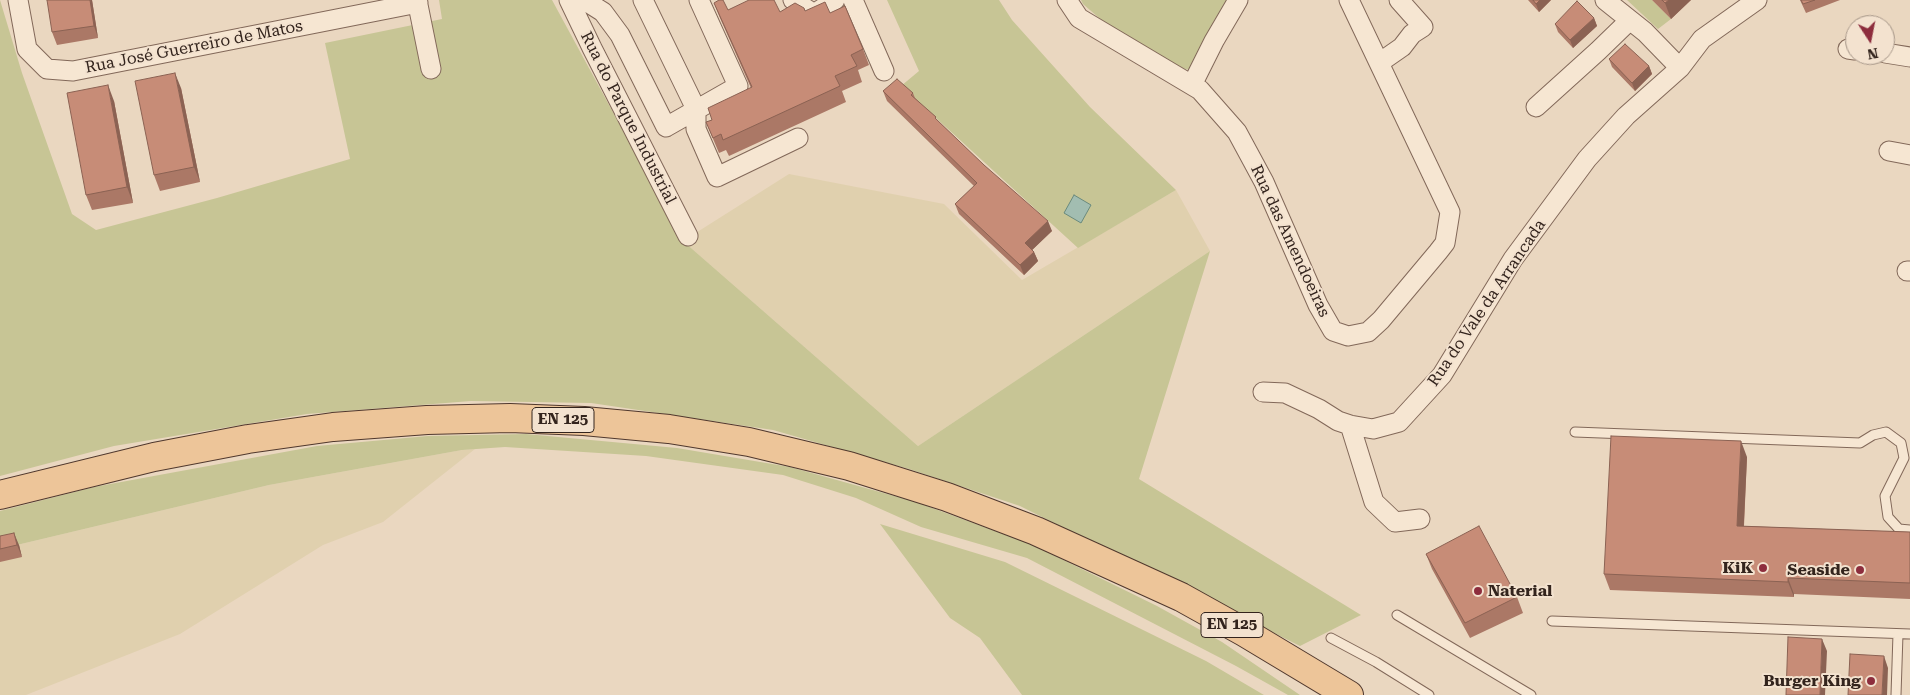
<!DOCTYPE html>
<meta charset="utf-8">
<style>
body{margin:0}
#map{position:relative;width:1910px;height:695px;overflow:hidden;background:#ead7c0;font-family:"Roboto Serif",serif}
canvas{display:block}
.north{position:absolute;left:1845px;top:15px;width:50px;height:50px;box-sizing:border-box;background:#f3e2cf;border:1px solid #a69688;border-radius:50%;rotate:169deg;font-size:14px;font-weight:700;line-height:20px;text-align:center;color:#33241d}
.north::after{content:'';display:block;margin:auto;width:18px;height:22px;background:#8d2d3d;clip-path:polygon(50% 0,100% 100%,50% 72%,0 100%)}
</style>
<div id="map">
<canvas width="1910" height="695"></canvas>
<div class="north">N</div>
</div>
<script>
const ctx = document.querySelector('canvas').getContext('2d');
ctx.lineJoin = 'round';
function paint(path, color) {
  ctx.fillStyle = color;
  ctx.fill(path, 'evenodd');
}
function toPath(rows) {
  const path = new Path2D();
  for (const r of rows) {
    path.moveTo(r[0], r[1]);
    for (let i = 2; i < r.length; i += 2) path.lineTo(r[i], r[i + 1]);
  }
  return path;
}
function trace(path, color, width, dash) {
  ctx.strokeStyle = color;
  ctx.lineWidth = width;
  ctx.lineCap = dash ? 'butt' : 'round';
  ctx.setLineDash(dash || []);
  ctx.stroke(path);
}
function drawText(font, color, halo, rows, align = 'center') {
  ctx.font = font + ' "Roboto Serif",serif';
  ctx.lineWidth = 4;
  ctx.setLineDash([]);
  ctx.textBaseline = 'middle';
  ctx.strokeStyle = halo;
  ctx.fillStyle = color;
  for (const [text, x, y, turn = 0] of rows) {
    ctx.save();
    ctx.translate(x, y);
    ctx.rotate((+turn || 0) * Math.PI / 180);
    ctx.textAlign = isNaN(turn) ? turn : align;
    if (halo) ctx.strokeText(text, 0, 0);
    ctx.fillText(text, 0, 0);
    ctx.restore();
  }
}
paint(toPath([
 [789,174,944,204,1022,280,1176,190,1210,251,918,446,683,241],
 [475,449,383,522,323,545,180,634,26,695,0,695,0,549,269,485,462,450]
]), '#e0d0ae');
paint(toPath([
 [0,0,22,73,72,214,96,230,217,198,350,159,325,43,442,19,439,0,552,0,683,241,918,446,1210,251,1139,479,1361,615,1300,646,1020,506,909,469,773,430,591,403,471,401,307,414,114,446,0,476],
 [887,0,999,0,1012,20,1090,107,1176,190,1078,248,901,86,919,71],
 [1081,0,1229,0,1214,21,1190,70,1180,68,1106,24,1083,4],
 [1627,0,1652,0,1671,19,1658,29],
 [526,434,677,448,790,467,916,502,1033,545,1157,606,1222,642,1300,695,1288,695,1236,666,1027,558,921,527,856,498,783,475,646,456,505,447,462,450,269,485,0,549,0,511,94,487,317,446,428,436],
 [880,524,1005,562,1206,661,1264,695,1022,695,980,638,950,618]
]), '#c7c595');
const water = toPath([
 [1074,195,1091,205,1081,223,1064,213,1074,195]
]);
paint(water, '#a2bdb1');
trace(water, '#6a8a7d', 1);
const service = toPath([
 [1575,432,1860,443,1873,435,1886,432,1901,443,1904,458,1885,496,1888,517,1899,529,1910,530],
 [1397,615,1531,695],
 [1552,621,1910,634],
 [1331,638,1376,662,1429,695],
 [1896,695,1898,634]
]);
const minor = toPath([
 [18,0,27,49,47,69,73,71,418,3],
 [417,0,431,69],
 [569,0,592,48,688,236],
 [584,0,603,12,620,35,666,127,738,86,699,0],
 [643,0,696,109,696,129,717,177,798,138],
 [793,0,814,14,835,0],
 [853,0,884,71],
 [1067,0,1079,18,1200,90,1237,132,1264,182,1318,305,1333,331,1348,336,1368,332,1381,320,1438,252,1445,243,1450,212,1349,0],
 [1605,0,1645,32,1680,68],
 [1848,49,1855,50],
 [1885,53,1910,57],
 [1379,63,1402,47,1412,34,1423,27,1399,0],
 [1192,85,1214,41,1238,0],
 [1536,107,1598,51,1630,20],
 [1889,151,1910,155],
 [1907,271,1910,271],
 [1263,392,1285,393,1319,409,1338,421,1350,425,1373,429,1399,422,1442,375,1513,259,1587,159,1626,116,1680,68,1702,39,1757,0],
 [1350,425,1374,502,1395,522,1420,519]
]);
const primary = toPath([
 [0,495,154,457,248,439,333,427,427,420,510,418,584,421,669,429,749,442,849,466,947,497,1036,531,1181,597,1244,632,1349,695]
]);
trace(service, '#826859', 11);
trace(minor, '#826859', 21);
trace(primary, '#50382d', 30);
trace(service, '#f6e6d2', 9);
trace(minor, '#f6e6d2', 19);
trace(primary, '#edc599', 28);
paint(toPath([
 [92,0,98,38,57,45,52,32],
 [1528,0,1551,0,1539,12],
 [1652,0,1691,0,1671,19],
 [1800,0,1840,0,1806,13],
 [714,3,728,10,780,12,805,11,830,13,863,49,869,65,858,70,862,82,842,91,846,102,729,156,726,150,719,153,706,122,712,120,751,88,720,18],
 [1594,18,1597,26,1573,48,1558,32,1555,24],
 [1609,59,1649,66,1652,74,1635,91,1612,67],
 [181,88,200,182,160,191,154,175],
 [883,91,913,93,915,98,937,120,1052,231,1032,250,1034,252,1038,261,1024,275,959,214,955,204,974,186,887,101],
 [114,101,133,203,92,210,86,195],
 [1747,457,1744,526,1910,532,1910,599,1794,594,1794,597,1610,590,1604,574],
 [0,536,19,545,22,557,0,562],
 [1426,554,1517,597,1523,613,1470,638,1432,569]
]), '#ab7866');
paint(toPath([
 [90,0,92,0,98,38,94,26],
 [1540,0,1551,0,1539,12,1536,4],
 [1669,0,1691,0,1671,19,1665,3],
 [1594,18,1597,26,1573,48,1570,40],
 [1649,66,1652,74,1635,91,1632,83],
 [175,73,181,88,200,182,194,167],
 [108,85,114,101,133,203,127,187],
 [1048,221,1052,231,1029,253,1025,243],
 [1034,252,1038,261,1024,275,1020,265],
 [1741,441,1747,457,1743,541,1737,526],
 [14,533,19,545,22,557,17,545],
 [1788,578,1794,594,1794,597,1788,582],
 [1822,639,1827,651,1825,695,1820,695],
 [1884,656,1888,668,1887,695,1882,695]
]), '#8b6253');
const building = toPath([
 [47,0,90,0,94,26,52,32,47,0],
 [719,0,723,0,728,10,749,0,774,0,780,12,795,3,804,8,805,11,825,2,830,13,845,6,863,49,851,55,857,66,835,76,840,86,723,140,721,134,713,138,706,122,712,120,708,108,752,87,714,3,719,0],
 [1533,0,1540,0,1536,4,1533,0],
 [1662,0,1669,0,1665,3,1662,0],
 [1801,0,1815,0,1803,4,1801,0],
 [1577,1,1594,18,1570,40,1555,24,1577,1],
 [1625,44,1649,66,1632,83,1609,59,1625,44],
 [175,73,194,167,154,175,135,81,175,73],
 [897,79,913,93,911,95,936,117,935,118,984,165,1048,221,1025,243,1034,252,1020,265,955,204,977,183,883,91,897,79],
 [108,85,127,187,86,195,67,93,108,85],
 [1611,436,1741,441,1737,526,1910,532,1910,583,1788,578,1788,582,1604,574,1611,436],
 [1479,526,1517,597,1465,623,1426,554,1479,526],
 [14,533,17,545,0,549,0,536,14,533],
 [1788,637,1822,639,1820,695,1786,695,1788,637],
 [1850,654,1884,656,1882,695,1848,695,1850,654]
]);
paint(building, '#c78c77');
trace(building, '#8b6253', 1);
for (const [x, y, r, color] of [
 [1763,568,5,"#8d2d3d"],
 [1860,570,5,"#8d2d3d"],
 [1478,591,5,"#8d2d3d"],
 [1871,681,5,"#8d2d3d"]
]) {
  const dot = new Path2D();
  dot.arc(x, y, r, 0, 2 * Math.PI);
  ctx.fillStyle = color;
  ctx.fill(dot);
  trace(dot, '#f3e2cf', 2);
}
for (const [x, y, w] of [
 [563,420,62],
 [1232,625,62]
]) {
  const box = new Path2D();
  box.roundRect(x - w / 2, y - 12.5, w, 25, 4);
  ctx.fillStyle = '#f3e2cf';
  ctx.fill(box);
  trace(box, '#33241d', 1);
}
drawText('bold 15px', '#33241d', null, [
 ["EN 125",563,420],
 ["EN 125",1232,625]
]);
drawText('16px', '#33241d', '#f3e2cf', [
 ["Rua José Guerreiro de Matos",194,47,-11],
 ["Rua do Parque Industrial",628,118,63],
 ["Rua das Amendoeiras",1290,241,65],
 ["Rua do Vale da Arrancada",1487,303,-56]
]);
drawText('bold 16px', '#33241d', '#f3e2cf', [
 ["KiK",1753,568],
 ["Seaside",1850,570],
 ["Naterial",1488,591,"left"],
 ["Burger King",1861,681]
], 'right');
</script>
